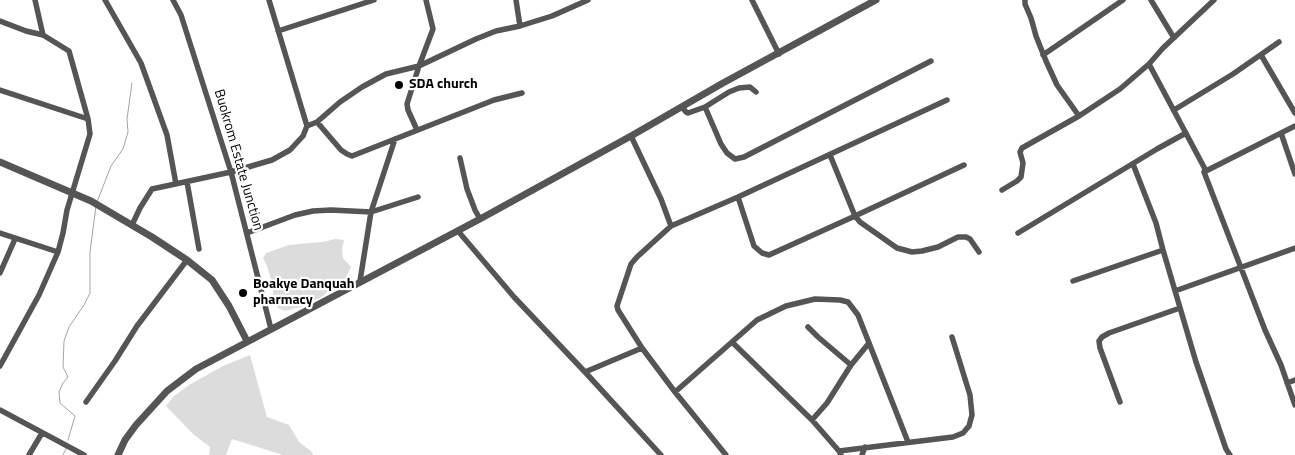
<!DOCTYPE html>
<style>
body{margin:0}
canvas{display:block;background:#fff}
</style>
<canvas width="1295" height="455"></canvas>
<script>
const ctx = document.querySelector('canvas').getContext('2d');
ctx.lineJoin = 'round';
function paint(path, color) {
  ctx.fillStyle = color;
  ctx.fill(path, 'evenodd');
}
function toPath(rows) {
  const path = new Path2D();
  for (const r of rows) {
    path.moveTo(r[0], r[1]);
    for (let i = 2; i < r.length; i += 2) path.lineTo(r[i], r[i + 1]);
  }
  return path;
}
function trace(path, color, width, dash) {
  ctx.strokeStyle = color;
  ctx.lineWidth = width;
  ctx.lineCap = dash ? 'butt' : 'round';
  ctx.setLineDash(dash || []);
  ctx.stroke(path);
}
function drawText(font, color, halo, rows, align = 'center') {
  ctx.font = font + ' "Titillium Web",sans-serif';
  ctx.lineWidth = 4.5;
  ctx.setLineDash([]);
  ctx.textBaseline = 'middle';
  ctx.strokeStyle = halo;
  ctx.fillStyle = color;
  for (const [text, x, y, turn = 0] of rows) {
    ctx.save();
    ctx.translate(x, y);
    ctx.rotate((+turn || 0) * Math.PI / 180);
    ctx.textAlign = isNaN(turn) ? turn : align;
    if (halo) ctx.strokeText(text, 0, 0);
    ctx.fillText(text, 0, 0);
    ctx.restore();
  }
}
paint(toPath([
 [335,239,344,240,342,250,343,258,351,267,345,279,330,289,323,296,304,306,285,311,278,308,274,300,273,293,273,286,267,266,263,258,266,253,289,245,308,243,323,242],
 [250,355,267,417,289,425,299,442,312,452,313,455,283,455,232,439,226,455,209,455,210,447,193,434,166,406,173,397,189,385,223,366]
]), '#dcdcdc');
trace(toPath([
 [97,202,111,166,123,149,128,132,127,119,132,83],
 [68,440,75,416,60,403,59,392,63,383,68,377,63,367,64,341,69,327,84,305,90,293,90,252,96,206],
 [63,455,66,449]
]), '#a3a3a3', 1);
trace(toPath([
 [35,0,43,35],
 [105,0,141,63,167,135,176,184],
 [173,0,181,15,231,172,271,329],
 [269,0,307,126],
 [516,0,520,26],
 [752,0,779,54],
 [1025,0,1025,4,1031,18,1036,36,1046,61,1057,85,1079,116,1120,89,1149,64,1163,48,1214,0],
 [1151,0,1174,38],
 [0,21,26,31,43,35,69,51,88,119,90,134,67,210,63,233,58,252,39,295,0,366],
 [278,31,374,0],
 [1043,55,1123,0],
 [1261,55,1295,113],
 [1149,64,1205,169,1204,172,1265,330,1281,365,1295,405],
 [0,90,88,119],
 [682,107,686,112,688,113,705,107,729,92,739,88,750,87,756,92],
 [705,107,721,144,727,153,735,159,744,157,931,61],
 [1174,110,1233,74,1279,42],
 [317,122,341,150,347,154,352,156,494,100,522,93],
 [417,130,408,110,407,104,419,66,433,29,426,0],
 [1281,133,1295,174],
 [631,136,661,199,671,226],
 [830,155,855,216,860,222,897,248,912,252,922,251,938,247,958,237,966,237,970,239,979,252],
 [460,158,467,189,475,210,480,219],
 [1133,164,1156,223,1163,250,1196,362,1226,449,1230,455],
 [1204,172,1295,126],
 [187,182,199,249],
 [1002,190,1017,181,1021,177,1023,163,1020,152,1022,148,1079,116],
 [738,197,754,246,762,253,769,255,855,216,964,165],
 [132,225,140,208,152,189,231,172,272,160,290,150,303,136,307,126,317,122,340,102,362,87,386,74,419,66,476,39,496,31,520,26,552,16,588,0],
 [458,231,514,297,585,372,661,455],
 [0,233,58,252],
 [247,233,295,215,313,211,331,210,371,212,418,197],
 [1018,233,1157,149,1186,133],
 [0,273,15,239],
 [360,281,371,212,395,139],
 [1073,281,1163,250],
 [1175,291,1295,248],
 [808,327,818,337,851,365,827,403,812,420],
 [733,343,812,420,839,451,841,455],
 [851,365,869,343],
 [585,372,642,348],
 [1287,383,1295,380],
 [675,392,757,320,786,306,815,299,840,300,848,302,858,315,908,442],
 [86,402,115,361,137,326,187,260],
 [1120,402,1100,348,1099,341,1102,337,1109,333,1180,308],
 [0,410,84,455],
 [839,451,953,437,963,433,969,426,972,415,970,395,952,337],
 [29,455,42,433],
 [726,455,675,392,642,348,618,310,617,306,631,264,637,257,671,226,738,197,947,100],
 [862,455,865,447]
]), '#555', 5.5);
trace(toPath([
 [0,162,91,201,152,237,187,260,212,280,229,306,247,341],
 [118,455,125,440,136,425,167,391,196,369,480,219,631,136,723,83,876,0]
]), '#555', 7);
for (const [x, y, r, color] of [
 [399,85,5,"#000"],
 [243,293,5,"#000"]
]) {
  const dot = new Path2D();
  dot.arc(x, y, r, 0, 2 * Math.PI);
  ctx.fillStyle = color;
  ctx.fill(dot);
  trace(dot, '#fff', 2);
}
drawText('bold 14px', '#000', '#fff', [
 ["SDA church",409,85],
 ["Boakye Danquah",253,285],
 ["pharmacy",253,301]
], 'left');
drawText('14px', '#000', '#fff', [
 ["Buokrom Estate Junction",238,160,74]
]);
</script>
